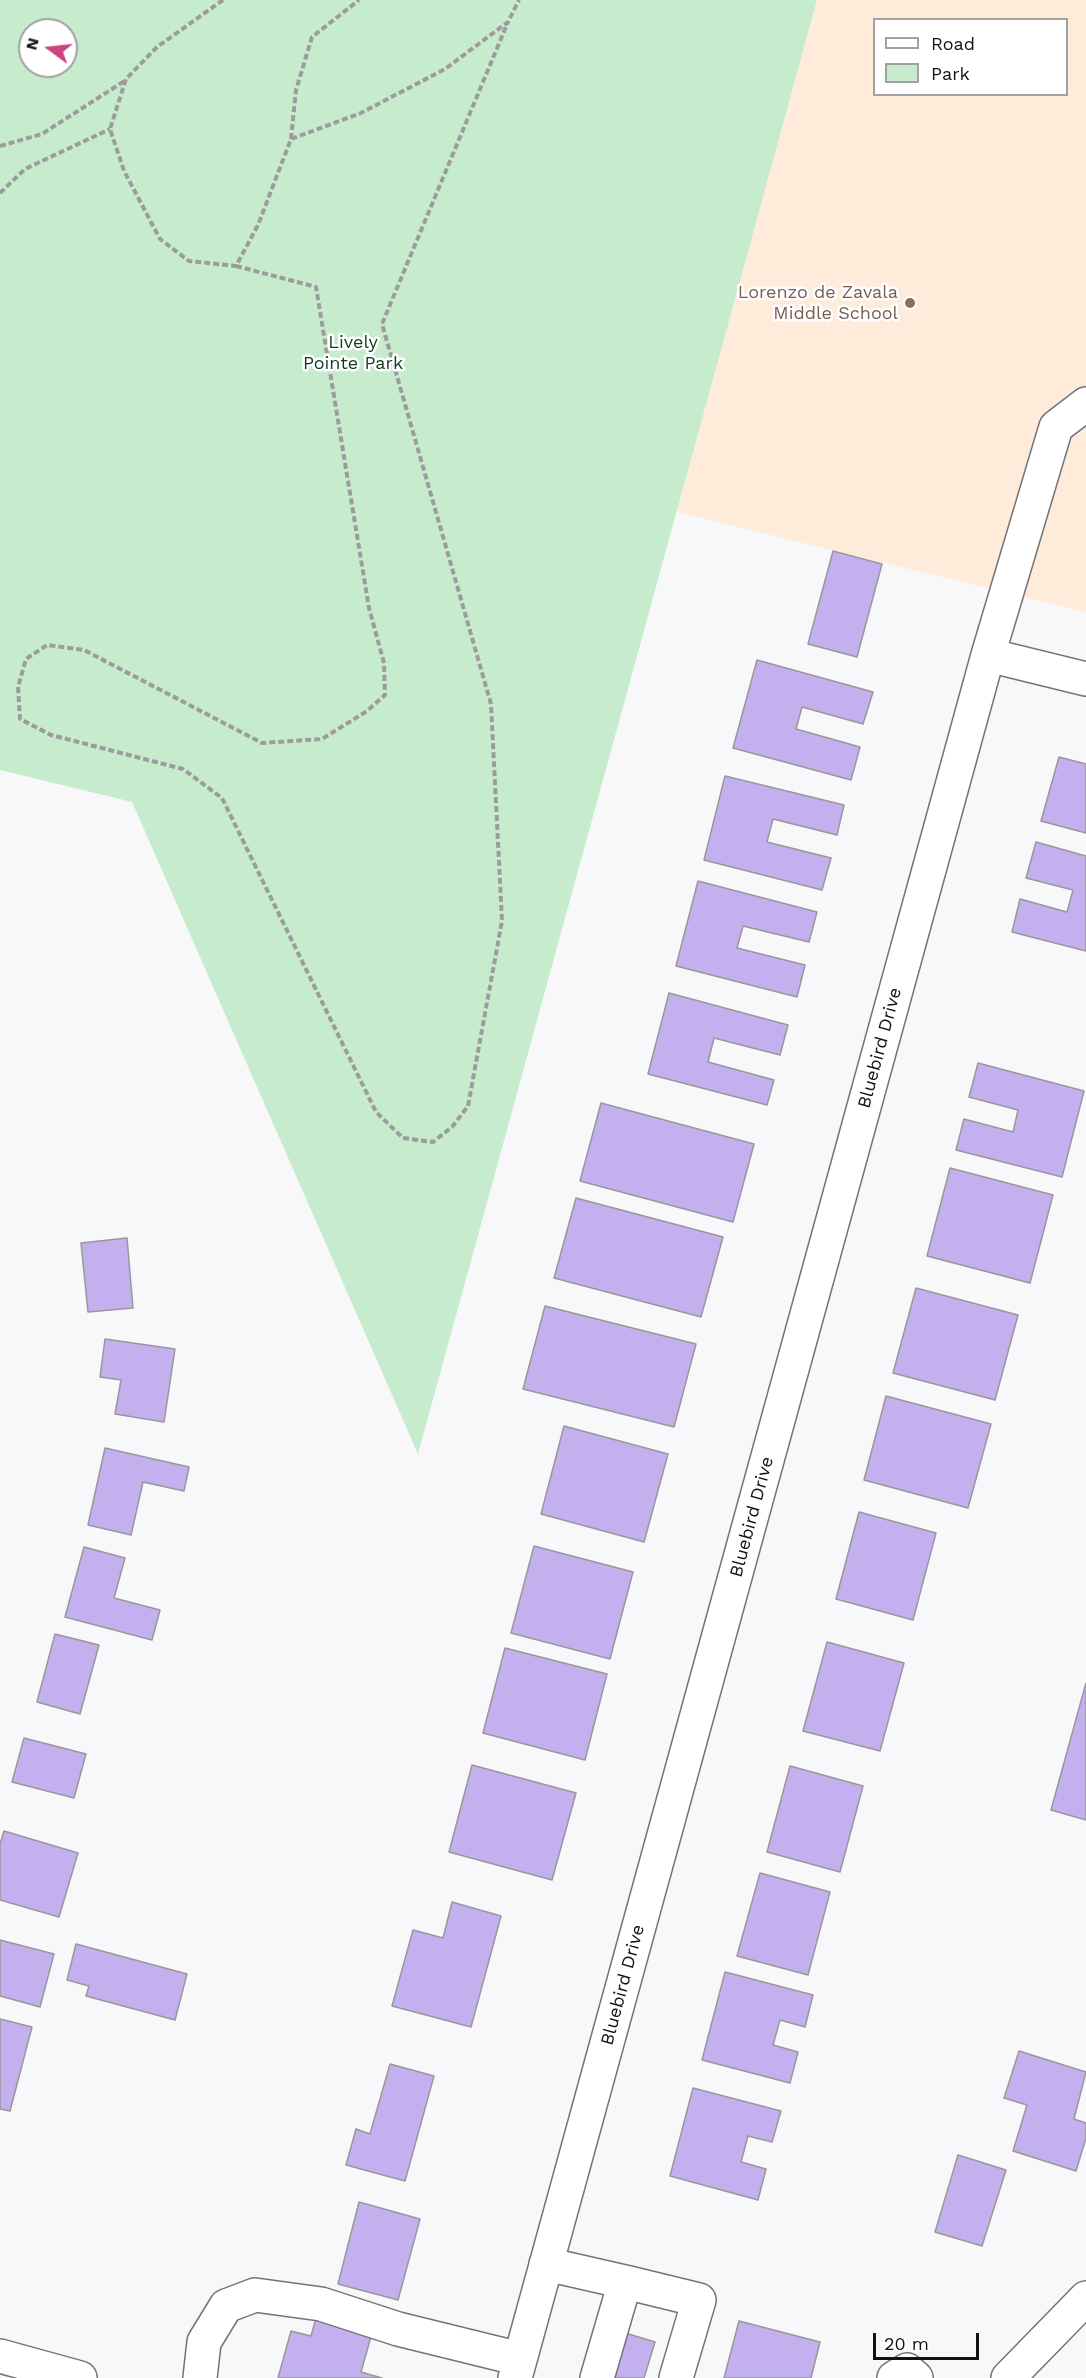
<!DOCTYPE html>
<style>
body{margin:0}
#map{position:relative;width:1086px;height:2378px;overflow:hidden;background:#f8f8fa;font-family:"Work Sans",sans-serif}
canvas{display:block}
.legend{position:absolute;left:873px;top:18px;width:195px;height:78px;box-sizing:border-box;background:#fff;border:2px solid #a1a1a1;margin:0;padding:8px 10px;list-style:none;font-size:18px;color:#131314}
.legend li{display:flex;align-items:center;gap:12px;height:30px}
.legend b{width:30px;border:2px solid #a1a1a1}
.north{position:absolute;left:18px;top:18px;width:60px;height:60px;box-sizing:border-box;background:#fff;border:2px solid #a1a1a1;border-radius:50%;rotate:285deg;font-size:16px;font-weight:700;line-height:24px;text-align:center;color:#131314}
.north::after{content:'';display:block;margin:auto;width:21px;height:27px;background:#cc437f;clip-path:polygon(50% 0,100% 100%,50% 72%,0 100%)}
.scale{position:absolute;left:873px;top:2333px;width:106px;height:27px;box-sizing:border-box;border:3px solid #131314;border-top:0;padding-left:8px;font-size:18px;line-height:21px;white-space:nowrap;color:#131314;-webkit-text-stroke:4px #fff;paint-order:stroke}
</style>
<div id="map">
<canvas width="1086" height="2378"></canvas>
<ul class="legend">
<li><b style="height:8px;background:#fff"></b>Road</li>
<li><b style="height:16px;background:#c6eccd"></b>Park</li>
</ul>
<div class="north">N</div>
<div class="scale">20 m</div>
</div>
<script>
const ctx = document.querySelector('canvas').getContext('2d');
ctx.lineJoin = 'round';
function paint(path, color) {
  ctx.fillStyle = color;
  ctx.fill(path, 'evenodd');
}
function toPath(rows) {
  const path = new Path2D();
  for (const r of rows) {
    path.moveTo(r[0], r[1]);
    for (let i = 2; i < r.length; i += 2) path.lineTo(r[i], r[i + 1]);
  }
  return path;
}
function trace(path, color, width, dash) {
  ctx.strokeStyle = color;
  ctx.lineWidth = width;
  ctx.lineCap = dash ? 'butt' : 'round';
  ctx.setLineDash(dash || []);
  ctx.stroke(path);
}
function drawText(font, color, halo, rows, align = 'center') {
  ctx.font = font + ' "Work Sans",sans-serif';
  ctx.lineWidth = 5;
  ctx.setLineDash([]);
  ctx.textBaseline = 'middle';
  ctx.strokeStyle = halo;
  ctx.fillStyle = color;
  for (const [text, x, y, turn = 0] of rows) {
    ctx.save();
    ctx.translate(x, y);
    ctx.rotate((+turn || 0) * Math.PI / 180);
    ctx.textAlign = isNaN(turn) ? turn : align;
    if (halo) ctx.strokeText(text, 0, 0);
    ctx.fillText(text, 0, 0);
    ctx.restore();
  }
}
paint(toPath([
 [817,0,1086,0,1086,612,676,512],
 [874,20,1066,20,1066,94,874,94]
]), '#feebda');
paint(toPath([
 [0,0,817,0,418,1454,132,802,0,770],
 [30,30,66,30,66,66,30,66]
]), '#c6eccd');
const building = toPath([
 [833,551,882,564,857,657,808,644,833,551],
 [757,660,873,692,863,724,802,707,796,729,860,747,851,780,733,748,757,660],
 [1059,757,1086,764,1086,833,1041,821,1059,757],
 [725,776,844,805,837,835,773,819,767,842,831,858,822,890,704,860,725,776],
 [1036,842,1086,856,1086,951,1012,932,1020,899,1067,912,1073,890,1026,878,1036,842],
 [698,881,817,912,809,942,743,926,737,948,805,965,797,997,676,966,698,881],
 [669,993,788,1025,780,1055,714,1038,708,1062,774,1080,767,1105,648,1074,669,993],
 [978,1063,1084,1091,1062,1177,956,1150,964,1119,1013,1132,1018,1110,969,1097,978,1063],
 [601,1103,754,1144,733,1222,580,1181,601,1103],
 [950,1168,1053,1195,1030,1283,927,1256,950,1168],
 [576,1198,723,1237,701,1317,554,1278,576,1198],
 [127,1238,133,1308,88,1312,81,1243,127,1238],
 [916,1288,1018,1315,995,1400,893,1373,916,1288],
 [545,1306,696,1344,674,1427,523,1389,545,1306],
 [105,1339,175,1349,164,1422,115,1414,121,1380,100,1377,105,1339],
 [886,1396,991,1424,968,1508,864,1480,886,1396],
 [564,1426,668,1454,644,1542,541,1514,564,1426],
 [105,1448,189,1467,184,1491,143,1482,131,1535,88,1525,105,1448],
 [859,1512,936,1533,913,1620,836,1599,859,1512],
 [534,1546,633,1572,610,1659,511,1633,534,1546],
 [84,1547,125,1558,114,1598,160,1610,152,1640,65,1617,84,1547],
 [55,1634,99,1645,80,1714,37,1702,55,1634],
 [827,1642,904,1663,880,1751,803,1731,827,1642],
 [505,1648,607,1674,585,1760,483,1733,505,1648],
 [1086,1683,1086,1820,1051,1810,1086,1683],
 [24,1738,86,1754,74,1798,12,1782,24,1738],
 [472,1765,576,1793,552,1880,449,1852,472,1765],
 [790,1766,863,1786,840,1872,767,1852,790,1766],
 [4,1831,78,1853,59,1917,0,1900,0,1844,4,1831],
 [760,1873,830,1892,808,1975,737,1956,760,1873],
 [452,1902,501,1916,471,2027,392,2006,413,1930,443,1938,452,1902],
 [0,1940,54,1954,40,2007,0,1996,0,1940],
 [76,1944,187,1974,175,2020,86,1996,89,1986,67,1980,76,1944],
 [725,1972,813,1995,805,2027,780,2020,773,2045,798,2052,790,2083,702,2060,725,1972],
 [0,2019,32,2027,10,2111,0,2109,0,2019],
 [1019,2051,1086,2072,1074,2119,1086,2123,1086,2138,1076,2171,1013,2151,1027,2105,1004,2098,1019,2051],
 [390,2064,434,2076,405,2181,346,2165,356,2129,370,2134,390,2064],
 [693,2088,781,2111,772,2142,748,2136,741,2162,766,2169,758,2200,670,2176,693,2088],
 [958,2155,1006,2170,982,2246,935,2232,958,2155],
 [359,2202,420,2219,398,2300,338,2284,359,2202],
 [318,2311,374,2326,361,2372,382,2378,278,2378,291,2331,311,2336,318,2311],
 [739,2321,820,2342,811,2378,724,2378,739,2321],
 [622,2332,655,2342,644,2378,608,2378,622,2332]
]);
paint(building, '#c5b0ef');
trace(building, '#98979a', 1.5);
const minor = toPath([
 [988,655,1086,679],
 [546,2264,625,2282],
 [200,2378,204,2342,226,2306,255,2295,321,2304,398,2329,520,2359],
 [515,2378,988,655,1056,427,1086,404],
 [597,2378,625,2282,699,2300,676,2378],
 [894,2378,907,2370,916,2378]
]);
const major = toPath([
 [0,2356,80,2378],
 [1008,2378,1086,2298]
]);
trace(minor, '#747476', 36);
trace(major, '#747476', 36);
trace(toPath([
 [223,0,157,47,126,79,110,129,124,171,160,239,189,261,236,266,258,225,291,139,361,113,445,69,508,22,519,0],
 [291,139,296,90,312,37,359,0],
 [0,146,42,134,126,80],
 [0,193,25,169,110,129],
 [236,266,316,287,369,608,384,663,385,695,367,711,322,739,262,743,84,650,47,645,26,659,18,687,20,719,51,735,183,769,222,798,376,1112,403,1138,433,1142,452,1127,468,1106,502,921,491,704,382,324,508,22]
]), '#9c9c9d', 4, [6, 3]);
trace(minor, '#fff', 33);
trace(major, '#fff', 33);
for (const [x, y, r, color] of [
 [910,303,6,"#8d6e63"]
]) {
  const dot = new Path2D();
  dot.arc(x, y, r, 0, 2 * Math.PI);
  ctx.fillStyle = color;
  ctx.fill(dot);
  trace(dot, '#fff', 2);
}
drawText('18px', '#785e54', '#fff', [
 ["Lorenzo de Zavala",898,293],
 ["Middle School",898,314]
], 'right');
drawText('18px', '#0e3b1d', '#fff', [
 ["Lively",353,343],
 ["Pointe Park",353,364]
]);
drawText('18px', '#131314', '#fff', [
 ["Bluebird Drive",880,1048,-75],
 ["Bluebird Drive",752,1517,-75],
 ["Bluebird Drive",623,1985,-75]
]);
</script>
